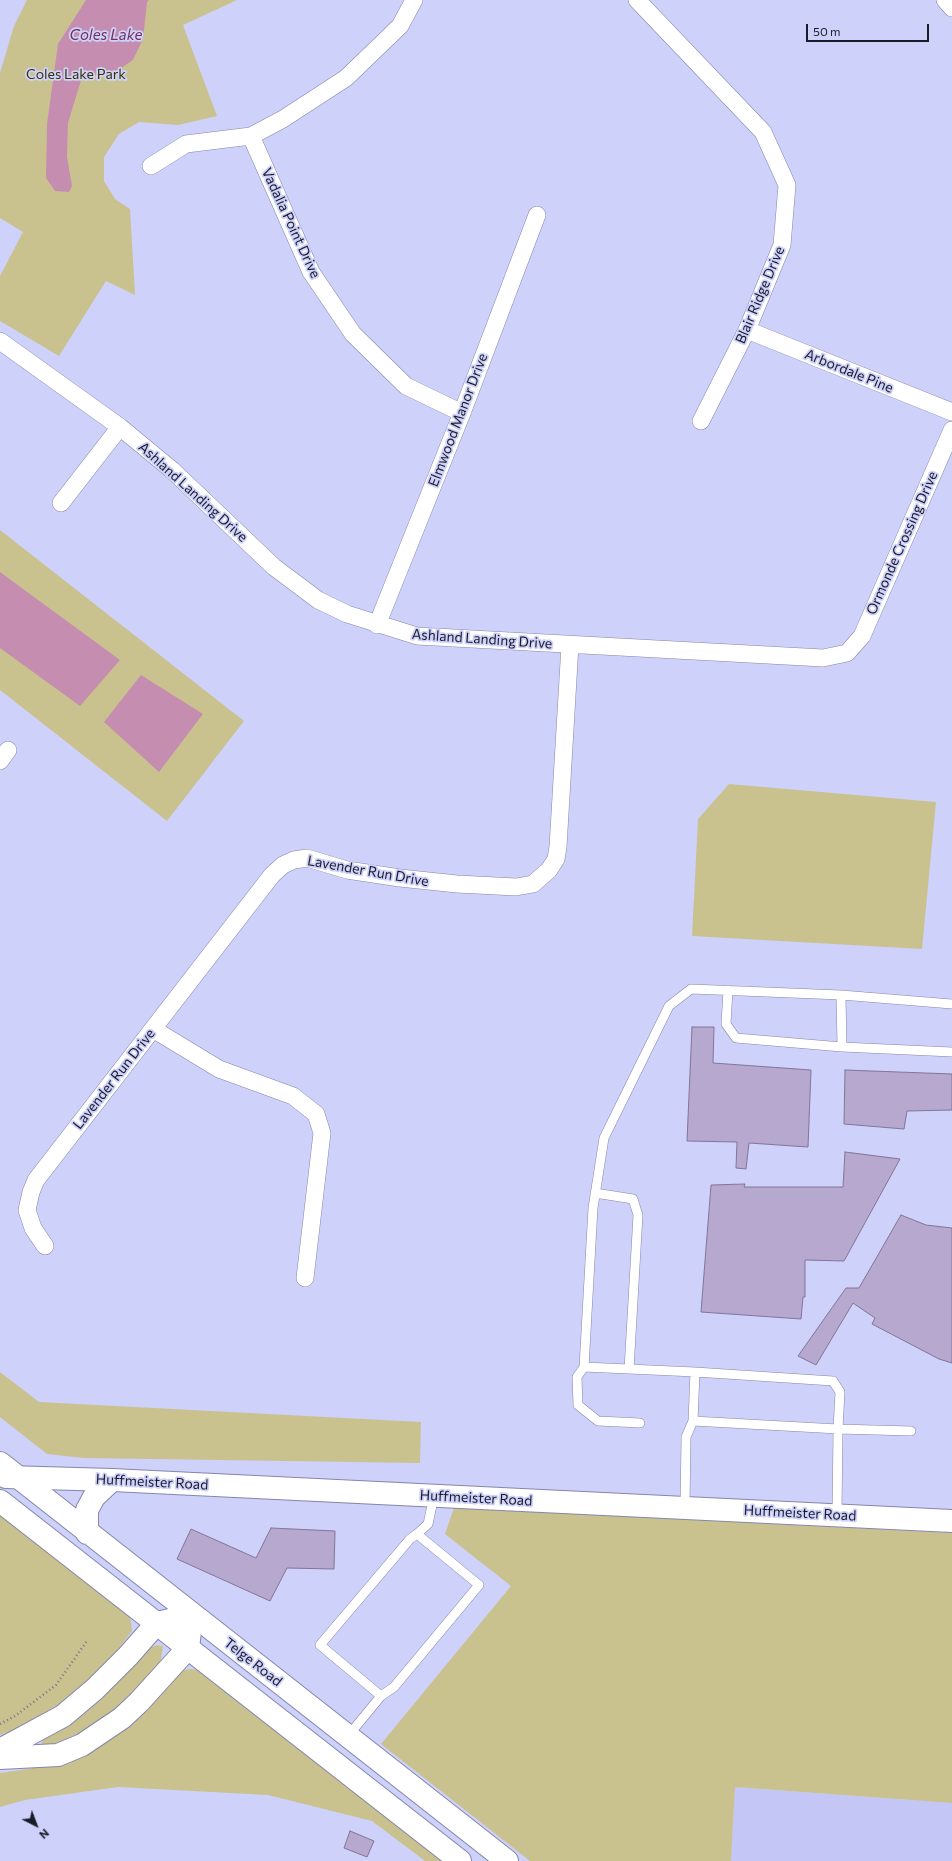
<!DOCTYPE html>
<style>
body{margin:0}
#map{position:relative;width:952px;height:1861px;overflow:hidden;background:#ced1f9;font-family:Commissioner,sans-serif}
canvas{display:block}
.north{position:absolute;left:16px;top:1805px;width:40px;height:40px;-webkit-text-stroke:3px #ced1f9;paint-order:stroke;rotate:138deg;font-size:11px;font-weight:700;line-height:16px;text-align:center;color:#1a1b29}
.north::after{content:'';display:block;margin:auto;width:14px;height:18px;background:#1a1b29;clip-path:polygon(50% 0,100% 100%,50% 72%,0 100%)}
.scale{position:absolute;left:806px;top:24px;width:123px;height:18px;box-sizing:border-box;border:2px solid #1a1b29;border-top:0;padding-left:5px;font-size:12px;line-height:14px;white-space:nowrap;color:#1a1b29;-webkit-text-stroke:3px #ced1f9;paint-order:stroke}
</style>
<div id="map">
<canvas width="952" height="1861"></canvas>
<div class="north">N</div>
<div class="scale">50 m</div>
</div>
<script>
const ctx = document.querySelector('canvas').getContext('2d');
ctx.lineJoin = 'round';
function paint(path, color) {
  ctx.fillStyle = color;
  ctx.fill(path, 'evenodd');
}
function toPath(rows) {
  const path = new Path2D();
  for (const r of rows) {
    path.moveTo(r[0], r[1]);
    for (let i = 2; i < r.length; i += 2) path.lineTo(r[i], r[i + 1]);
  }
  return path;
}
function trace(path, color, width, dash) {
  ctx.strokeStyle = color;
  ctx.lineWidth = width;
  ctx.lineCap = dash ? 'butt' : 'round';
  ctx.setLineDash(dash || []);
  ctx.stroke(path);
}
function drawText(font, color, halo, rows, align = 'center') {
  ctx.font = font + ' Commissioner,sans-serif';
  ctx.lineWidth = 3.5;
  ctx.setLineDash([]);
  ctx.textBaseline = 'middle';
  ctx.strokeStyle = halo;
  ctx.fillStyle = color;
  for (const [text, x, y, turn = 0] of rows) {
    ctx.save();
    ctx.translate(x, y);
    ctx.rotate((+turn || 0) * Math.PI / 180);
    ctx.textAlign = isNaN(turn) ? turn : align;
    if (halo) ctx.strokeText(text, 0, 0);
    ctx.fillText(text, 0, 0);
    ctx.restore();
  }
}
paint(toPath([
 [735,1787,952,1803,952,1861,731,1861]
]), '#c4c7f6');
paint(toPath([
 [27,0,237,0,183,25,217,116,178,125,139,122,119,134,104,157,104,181,115,199,130,209,135,295,106,281,59,356,0,321,0,276,23,232,0,218,0,73,14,26],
 [0,530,244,721,167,821,0,690],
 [729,784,936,802,922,949,692,936,698,819],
 [0,1372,39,1402,421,1422,420,1463,84,1458,47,1454,0,1417],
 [454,1508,952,1533,952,1803,735,1787,731,1861,530,1861,381,1744,511,1586,445,1534],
 [0,1511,130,1615,132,1631,109,1661,65,1701,16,1729,0,1735],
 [157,1645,163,1646,160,1666,115,1713,84,1731,48,1747,42,1744,43,1736,147,1649],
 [191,1669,203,1671,443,1861,425,1861,372,1821,268,1795,118,1787,25,1800,0,1807,0,1773,28,1769,59,1761,101,1744,140,1717,168,1683,182,1670]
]), '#c9c28f');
paint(toPath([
 [86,0,149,0,147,2,143,39,133,60,117,71,82,77,68,123,67,157,72,186,69,192,55,191,46,178,47,124,58,44],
 [0,572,120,660,80,706,0,648],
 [141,675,203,714,159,772,104,722]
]), '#c58eb0');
const building = toPath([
 [692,1027,714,1027,713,1063,811,1070,808,1147,749,1143,746,1169,736,1168,737,1142,687,1141,692,1027],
 [845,1070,952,1074,952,1110,907,1111,904,1129,844,1124,845,1070],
 [845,1152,900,1159,844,1261,805,1260,805,1297,803,1297,801,1319,701,1312,711,1185,745,1184,744,1187,843,1187,845,1152],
 [901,1215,926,1225,952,1228,952,1363,939,1359,872,1324,875,1318,853,1303,816,1365,798,1356,846,1288,859,1288,901,1215],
 [271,1528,335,1531,334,1569,287,1568,270,1601,177,1559,191,1529,256,1558,271,1528],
 [350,1831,374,1841,367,1857,344,1848,350,1831]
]);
paint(building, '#b6a8ce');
trace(building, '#827598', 1);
const service = toPath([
 [728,990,726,1024,736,1038,842,1047],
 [952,1004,841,995,842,1047,952,1052],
 [595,1193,633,1199,638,1215,629,1369],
 [584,1367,593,1208,604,1138,669,1006,691,989,841,995],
 [693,1421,695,1372,833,1381,840,1392,838,1429,911,1431],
 [640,1423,598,1421,578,1405,577,1377,584,1367,695,1372],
 [685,1508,686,1437,693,1421,838,1429,837,1515],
 [381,1696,394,1687,479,1585,417,1534],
 [348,1736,381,1696,320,1645,410,1539,417,1534,428,1524,434,1496]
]);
const minor = toPath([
 [637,0,763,132,787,185,782,245,747,330,701,421],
 [945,0,952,8],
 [251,136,311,272,353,334,406,386,462,413],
 [151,166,186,144,251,136,283,119,346,78,400,26,414,0],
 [747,330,952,412],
 [0,341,120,427,172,470,274,567,318,600,347,614,417,636,823,658,847,653,862,636,952,430],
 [61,503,120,427],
 [377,625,462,413,537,215],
 [0,761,8,750],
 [153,1029,219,1069,293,1096,316,1114,322,1133,305,1278],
 [45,1246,33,1228,27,1210,31,1192,36,1180,272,875,283,865,294,860,307,858,347,870,400,878,457,884,516,887,533,884,549,870,556,859,558,847,570,645]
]);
const tertiary = toPath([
 [6,1477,112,1480,952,1521],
 [0,1750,63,1716,95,1689,128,1656,157,1623,192,1615,188,1648,139,1702,122,1718,82,1745,58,1755,0,1758]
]);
const secondary = toPath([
 [0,1463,507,1861],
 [0,1501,460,1861],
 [87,1533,87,1510,94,1497,112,1480]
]);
trace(service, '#8486ab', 10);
trace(minor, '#8486ab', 18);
trace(tertiary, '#8486ab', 24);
trace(secondary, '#8486ab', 24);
trace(toPath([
 [0,1724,15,1716,56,1685,87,1641]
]), '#71738e', 2.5, [1, 3]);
trace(service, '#fff', 9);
trace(minor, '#fff', 17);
trace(tertiary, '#fff', 22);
trace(secondary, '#fff', 22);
drawText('14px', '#383100', '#ced1f9', [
 ["Coles Lake Park",76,74]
]);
drawText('14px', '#1a1b29', '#ced1f9', [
 ["Vadalia Point Drive",291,223,65],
 ["Blair Ridge Drive",760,295,-67],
 ["Arbordale Pine",849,371,22],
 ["Elmwood Manor Drive",458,420,-69],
 ["Ashland Landing Drive",193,492,42],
 ["Ormonde Crossing Drive",902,543,-66],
 ["Ashland Landing Drive",482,639,4],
 ["Lavender Run Drive",368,871,10],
 ["Lavender Run Drive",114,1079,-52],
 ["Huffmeister Road",152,1482,3],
 ["Huffmeister Road",476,1498,3],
 ["Huffmeister Road",800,1513,3],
 ["Telge Road",253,1662,38]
]);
drawText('italic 15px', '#72305d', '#ced1f9', [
 ["Coles Lake",106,35]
]);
</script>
